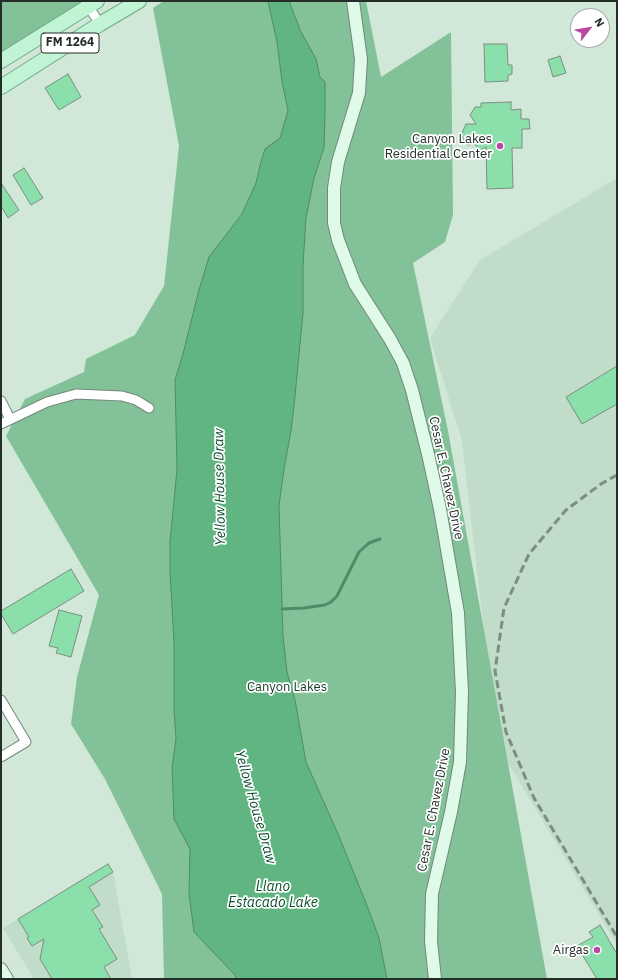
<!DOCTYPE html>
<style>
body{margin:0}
#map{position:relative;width:618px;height:980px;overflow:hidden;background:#d1e7d8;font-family:"IBM Plex Sans",sans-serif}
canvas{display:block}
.frame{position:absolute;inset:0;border:2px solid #242d27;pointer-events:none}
.north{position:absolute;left:570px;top:8px;width:40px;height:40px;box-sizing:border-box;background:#fff;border:1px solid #a7aba9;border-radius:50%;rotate:59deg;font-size:11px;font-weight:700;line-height:16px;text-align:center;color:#242d27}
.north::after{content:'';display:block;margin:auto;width:14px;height:18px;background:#b848a3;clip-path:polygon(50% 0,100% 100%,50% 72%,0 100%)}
</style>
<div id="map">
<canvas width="618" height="980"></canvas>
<div class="frame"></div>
<div class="north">N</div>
</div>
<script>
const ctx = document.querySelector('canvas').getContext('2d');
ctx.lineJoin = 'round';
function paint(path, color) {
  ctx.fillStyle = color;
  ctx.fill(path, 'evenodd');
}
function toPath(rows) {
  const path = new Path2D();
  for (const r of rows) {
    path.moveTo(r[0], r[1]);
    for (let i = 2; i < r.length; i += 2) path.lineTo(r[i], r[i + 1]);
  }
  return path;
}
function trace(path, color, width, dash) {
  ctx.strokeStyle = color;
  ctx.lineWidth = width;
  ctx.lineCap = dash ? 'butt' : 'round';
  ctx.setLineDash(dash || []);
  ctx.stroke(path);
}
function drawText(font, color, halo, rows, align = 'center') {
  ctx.font = font + ' "IBM Plex Sans",sans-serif';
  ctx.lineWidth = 3.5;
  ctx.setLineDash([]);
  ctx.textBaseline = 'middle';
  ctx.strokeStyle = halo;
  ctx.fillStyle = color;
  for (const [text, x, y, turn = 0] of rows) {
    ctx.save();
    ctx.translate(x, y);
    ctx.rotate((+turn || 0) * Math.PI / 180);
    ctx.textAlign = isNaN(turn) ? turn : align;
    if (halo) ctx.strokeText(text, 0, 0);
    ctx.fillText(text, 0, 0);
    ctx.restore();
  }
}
paint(toPath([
 [617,178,617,945,507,761,485,640,462,441,430,338,480,260],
 [108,864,113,872,132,979,34,979,3,928]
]), '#c1ddca');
paint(toPath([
 [1,1,92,1,1,58],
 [164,1,366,1,381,77,451,32,453,215,445,242,413,263,448,431,547,979,164,979,162,894,105,779,71,724,77,677,99,595,6,436,25,399,84,372,86,359,135,335,164,286,179,146,153,8]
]), '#83c199');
const water = toPath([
 [268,1,289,1,301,32,316,59,320,77,325,82,325,115,324,148,314,178,306,218,303,265,303,313,294,406,291,431,284,469,279,506,283,636,287,672,295,700,306,762,338,834,366,903,379,938,387,979,236,979,235,975,194,932,189,894,190,849,174,819,172,768,176,739,174,711,174,642,170,572,170,542,177,469,175,380,183,354,199,290,209,257,242,214,256,183,261,162,265,149,280,138,288,111,282,81,277,42,268,1]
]);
paint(water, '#60b582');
trace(water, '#4e8c67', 1);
trace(toPath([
 [282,609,304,608,325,605,331,602,337,596,359,552,369,543,380,539]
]), '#4e8c67', 3);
const building = toPath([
 [484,44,507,44,508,65,512,65,512,74,508,75,508,81,485,82,484,44],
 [560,56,566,73,553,77,548,60,560,56],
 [68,74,81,97,59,110,45,88,68,74],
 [511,102,511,110,521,109,521,119,529,119,530,129,522,129,522,148,512,148,513,188,487,189,486,147,479,151,475,144,467,145,461,135,466,124,476,124,470,115,475,107,481,107,481,103,511,102],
 [24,168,43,198,31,205,13,175,24,168],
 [1,183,19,210,8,218,1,206,1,183],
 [617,366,617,404,582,424,566,397,617,366],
 [71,569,84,591,13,634,1,614,1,611,71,569],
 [59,610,82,616,71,657,56,653,58,648,49,646,59,610],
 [108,864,113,872,89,887,100,905,92,910,103,927,99,929,117,959,104,967,111,979,52,979,40,959,44,939,32,946,27,938,29,937,18,919,108,864],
 [600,925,617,954,617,979,597,979,577,946,593,937,589,932,600,925]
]);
paint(building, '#8adfaa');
trace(building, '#7b8f81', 1);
const street = toPath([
 [86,3,100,24],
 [1,401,10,419],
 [1,424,47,402,76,394,122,396,136,400,149,408],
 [1,700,26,742,1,757]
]);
const secondary = toPath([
 [353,1,361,59,359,93,338,162,334,188,334,223,338,240,355,284,390,339,403,363,412,390,428,454,440,509,458,613,462,692,460,762,451,812,432,894,431,941,435,979],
 [1,969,7,979]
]);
const primary = toPath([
 [1,61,97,1],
 [1,87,100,24,139,1]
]);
trace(street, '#73887a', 11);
trace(secondary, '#73887a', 14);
trace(primary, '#6faa85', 16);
trace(street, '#fff', 9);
trace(secondary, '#e0fae9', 12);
trace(primary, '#c1f4d4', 14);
trace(toPath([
 [617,475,601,484,566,510,529,554,504,608,495,671,506,732,534,798,617,937]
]), '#7d8d82', 3, [8, 4]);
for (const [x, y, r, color] of [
 [500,146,4,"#b848a3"],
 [597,950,4,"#b848a3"]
]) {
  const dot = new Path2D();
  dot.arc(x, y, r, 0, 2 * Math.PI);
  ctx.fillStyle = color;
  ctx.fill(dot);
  trace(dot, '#fff', 1.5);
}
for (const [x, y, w] of [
 [70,43,58]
]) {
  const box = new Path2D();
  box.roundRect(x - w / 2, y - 10, w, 20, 3);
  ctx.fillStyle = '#fff';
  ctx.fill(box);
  trace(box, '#242d27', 1);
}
drawText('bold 12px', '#242d27', null, [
 ["FM 1264",70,43]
]);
drawText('13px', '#242d27', '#fff', [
 ["Canyon Lakes",492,139],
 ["Residential Center",492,154],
 ["Airgas",589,950]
], 'right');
drawText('13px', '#242d27', '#fff', [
 ["Cesar E. Chavez Drive",446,478,78],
 ["Cesar E. Chavez Drive",434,810,-79]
]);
drawText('13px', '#163a25', '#fff', [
 ["Canyon Lakes",287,687]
]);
drawText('italic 14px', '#094d2b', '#fff', [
 ["Yellow House Draw",220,487,-91],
 ["Yellow House Draw",255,807,74],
 ["Llano",273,887],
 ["Estacado Lake",273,903]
]);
</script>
